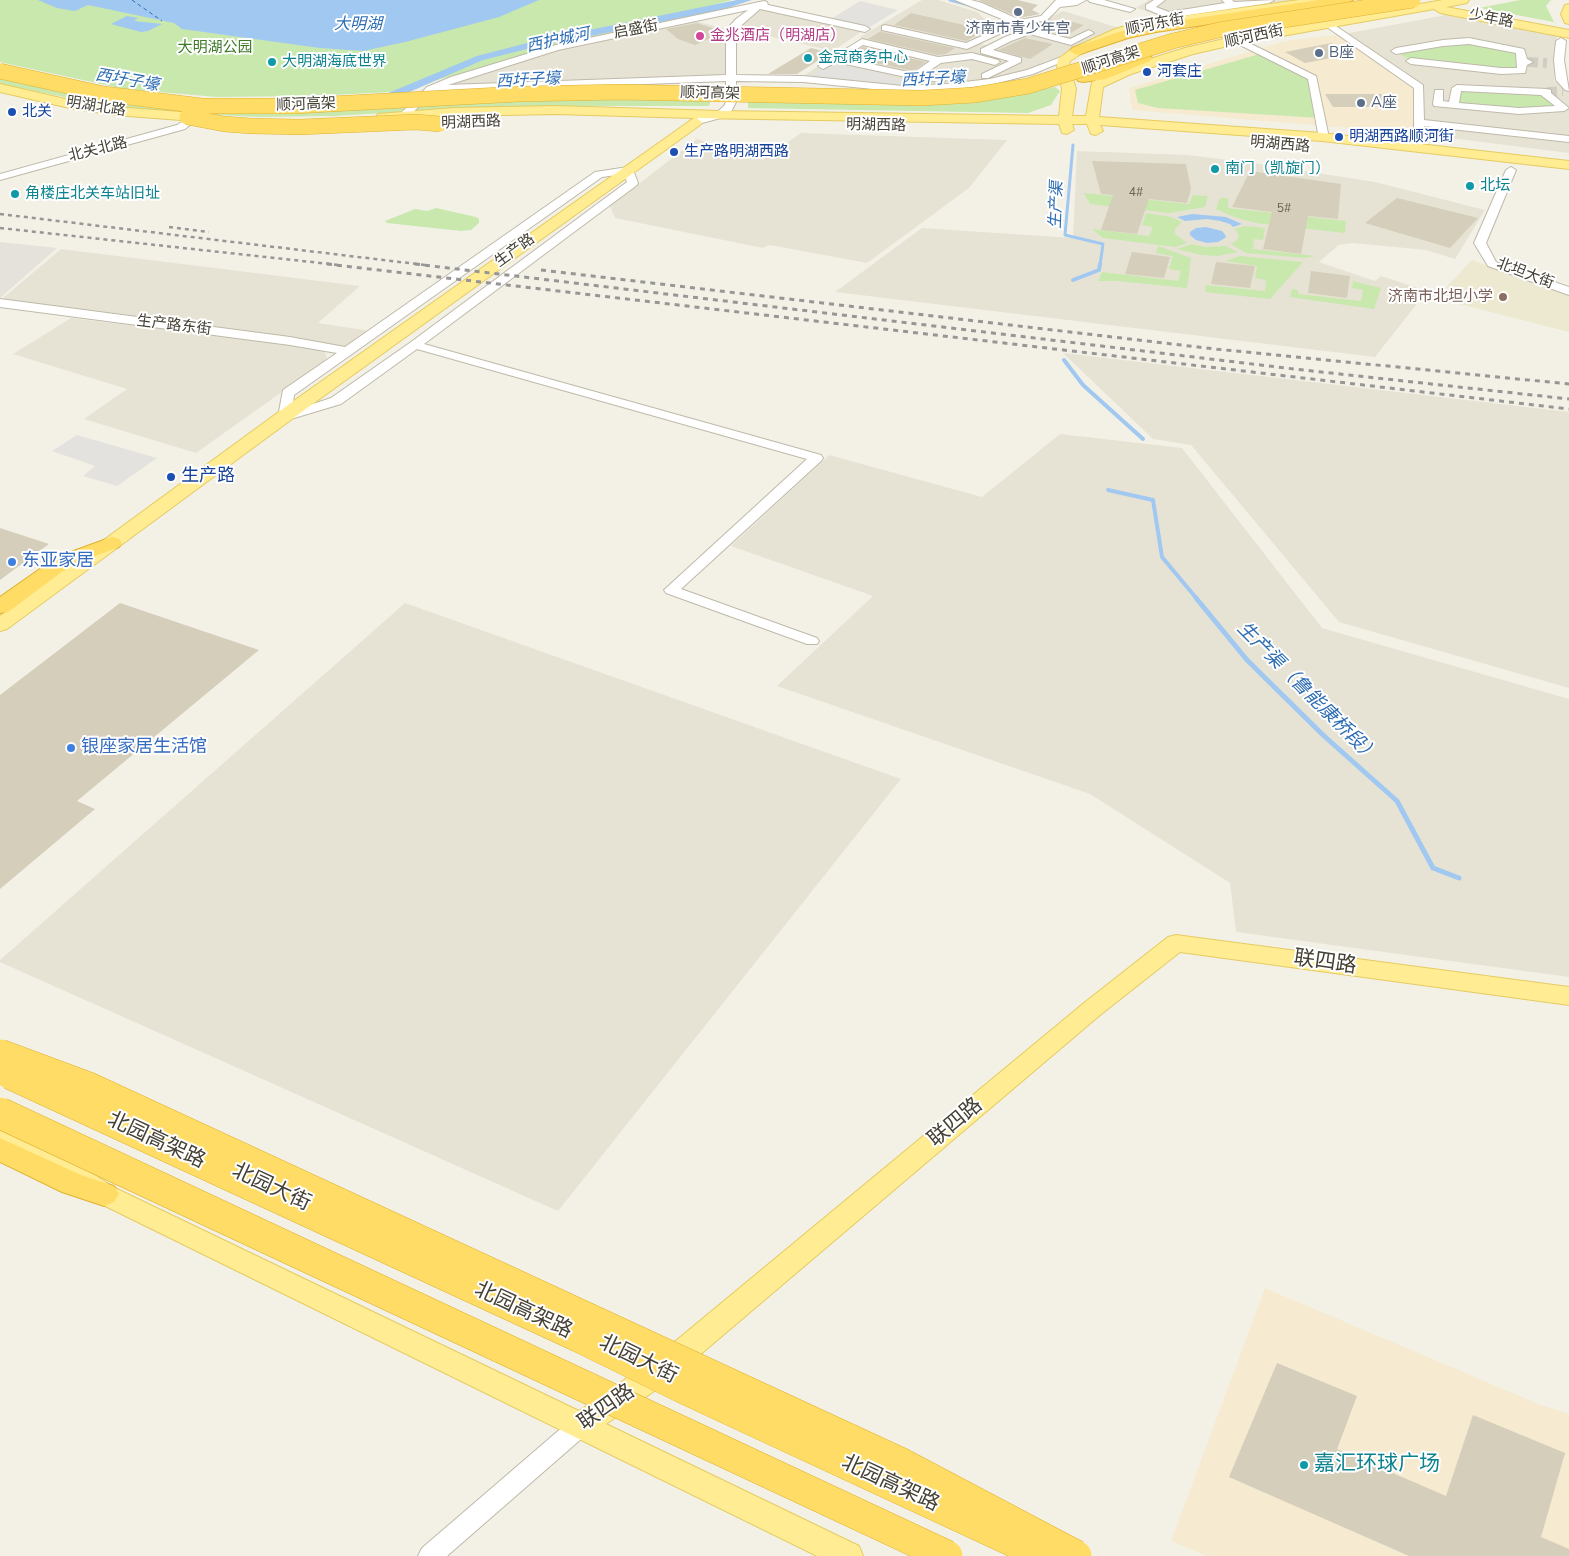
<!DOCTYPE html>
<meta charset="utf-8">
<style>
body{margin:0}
canvas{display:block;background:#f3f1e6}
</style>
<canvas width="1569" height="1556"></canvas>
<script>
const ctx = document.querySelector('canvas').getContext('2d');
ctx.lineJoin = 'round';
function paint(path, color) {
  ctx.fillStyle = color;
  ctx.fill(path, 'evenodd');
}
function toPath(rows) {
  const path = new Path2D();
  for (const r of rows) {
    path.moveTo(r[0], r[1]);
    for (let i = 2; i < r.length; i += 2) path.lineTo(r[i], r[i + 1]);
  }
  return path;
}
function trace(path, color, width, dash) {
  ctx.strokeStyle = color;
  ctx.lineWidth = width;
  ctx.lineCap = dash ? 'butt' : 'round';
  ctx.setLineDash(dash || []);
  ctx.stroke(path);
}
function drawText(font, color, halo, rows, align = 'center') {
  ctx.font = font + ' "Nunito Sans","Noto Sans SC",sans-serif';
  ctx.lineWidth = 4;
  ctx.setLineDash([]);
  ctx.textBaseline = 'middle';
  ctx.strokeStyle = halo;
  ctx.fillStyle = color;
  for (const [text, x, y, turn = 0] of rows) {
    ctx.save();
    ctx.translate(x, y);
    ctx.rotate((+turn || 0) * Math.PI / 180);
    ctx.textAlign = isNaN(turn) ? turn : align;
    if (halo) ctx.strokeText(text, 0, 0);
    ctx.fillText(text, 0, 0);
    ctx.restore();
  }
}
paint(toPath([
 [922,0,938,0,977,12,997,30,982,44,989,46,1063,11,1126,30,1077,51,1046,61,1022,73,999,79,914,88,803,76,862,38,860,37],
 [1149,0,1296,0,1168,18,1136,8],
 [768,6,865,29,833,51,737,29,753,14],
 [1446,15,1557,36,1554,81,1569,90,1569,153,1419,134,1344,34],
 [690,20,731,30,731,78,431,89,551,50],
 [801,133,1007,140,969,188,867,263,770,245,763,248,615,218,610,206,697,139,763,160],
 [1077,151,1187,155,1260,164,1375,182,1485,210,1455,259,1426,250,1353,243,1339,245,1319,262,1375,281,1381,276,1427,291,1375,357,835,292,922,228,1073,238],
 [61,249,360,286,318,323,371,331,346,348,11,302,3,298],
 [71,318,303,346,325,351,327,360,196,453,84,419,127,389,13,354],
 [1063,353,1569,412,1569,688,1339,622,1191,445,1153,439],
 [1060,434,1182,448,1322,628,1569,699,1569,977,1236,932,1230,883,1090,794,777,686,873,596,731,546,829,455,982,497],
 [405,603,901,779,558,1211,0,962,0,960]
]), '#e7e3d4');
paint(toPath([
 [1344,34,1419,87,1419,134,1132,110,1129,88,1285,41],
 [1265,1288,1541,1405,1569,1414,1569,1556,1206,1556,1171,1541]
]), '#f6ead1');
paint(toPath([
 [0,242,57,248,0,298]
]), '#e5e2db');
paint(toPath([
 [1472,260,1569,296,1569,332,1436,298]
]), '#ede8d0');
paint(toPath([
 [0,0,732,0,551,50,391,92,312,96,217,97,124,89,0,62],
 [1520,0,1551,0,1546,6,1554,22,1479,8],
 [1469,41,1521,51,1522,71,1411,61,1396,51],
 [1263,53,1313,78,1320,118,1158,108,1138,103,1135,90],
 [0,76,174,108,408,105,400,112,335,116,260,117,169,113,104,105,0,84],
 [1055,87,1060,91,1051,105,1028,113,748,108,748,98,977,100],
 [1457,88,1544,92,1564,108,1519,111,1453,106],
 [523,97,711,98,709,106,540,106,415,111,426,103],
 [1084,193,1189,204,1193,195,1208,196,1205,207,1169,213,1090,204],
 [1220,198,1228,198,1228,208,1346,221,1345,233,1256,223,1234,217,1216,209],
 [436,208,476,217,479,219,479,223,471,230,461,231,387,223,385,221,415,209,427,211],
 [1146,213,1171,217,1182,222,1175,229,1175,234,1187,243,1175,247,1103,238,1092,229,1149,236,1153,227,1142,225],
 [1245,226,1265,228,1263,240,1254,239,1253,249,1316,256,1305,258,1246,253,1231,244,1237,240,1239,234,1234,229],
 [1192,244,1205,247,1226,246,1238,252,1218,256,1201,255,1177,249],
 [1158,246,1191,258,1187,288,1117,281,1098,281,1102,272,1178,281,1181,271,1169,269,1173,256,1156,253],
 [1240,256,1303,262,1270,299,1205,292,1206,285,1265,291,1266,280,1255,278,1257,266,1225,261],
 [1353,281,1381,288,1374,309,1290,297,1292,289,1297,290,1299,294,1361,301,1363,290,1352,288]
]), '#c8e8ae');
paint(toPath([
 [860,1,898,10,868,28,831,19],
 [832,63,892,74,890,77,917,82,909,88,803,79],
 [77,435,157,458,117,486,83,476,95,466,52,451]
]), '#e4e2de');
paint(toPath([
 [38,0,539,0,499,17,405,42,363,51,320,48,182,29,174,23,88,5,75,11,57,8],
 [127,16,138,18,134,21,162,24,148,31,141,32,111,24],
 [1192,214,1226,217,1242,224,1233,227,1230,224,1220,221,1207,219,1185,221,1177,217],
 [1206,227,1222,231,1226,236,1225,238,1218,242,1207,243,1196,240,1190,235,1190,232,1196,228]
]), '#a1c8f1');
trace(toPath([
 [950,0,969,5],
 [1073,145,1065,235,1103,244,1100,265]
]), '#a1c8f1', 3);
trace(toPath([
 [1073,280,1099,270,1100,264],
 [1064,360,1083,385,1143,439],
 [1108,490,1153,500,1162,557,1197,599]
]), '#a1c8f1', 4);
trace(toPath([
 [1196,598,1247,660,1323,735,1397,801,1433,868,1459,878]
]), '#a1c8f1', 5);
paint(toPath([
 [737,0,752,0,721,10,535,47,483,60,398,97,379,102,374,99,477,56,535,41,737,0]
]), '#a1c8f1');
trace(toPath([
 [132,0,162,21]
]), '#2d6db4', 1, [4, 3]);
paint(toPath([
 [978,0,1018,0,1038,5,1032,10,1040,14,1020,18],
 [911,13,986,30,966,41,894,25],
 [1050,19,1058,24,1065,20,1084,25,1066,36,1030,26,1047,22],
 [697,23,724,32,695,45,678,39,666,29],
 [881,31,882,32,955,48,946,54,938,55,868,39],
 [1025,38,1053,44,1030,59,998,50],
 [1331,43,1352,54,1305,63,1285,52],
 [863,47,926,62,913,71,848,57],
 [811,48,830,53,797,74,768,74],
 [1325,94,1388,94,1394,107,1333,107],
 [1092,161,1186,164,1191,189,1187,203,1149,199,1137,234,1101,230,1113,195,1101,194],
 [1250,171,1341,184,1338,219,1308,216,1301,254,1263,249,1272,212,1232,207],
 [1397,198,1478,218,1450,248,1365,223],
 [1132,252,1170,257,1164,278,1125,274],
 [1216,262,1255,266,1250,288,1211,284],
 [1311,271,1350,276,1347,298,1308,293],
 [0,528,49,544,0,580],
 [120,603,259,650,77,801,95,809,0,889,0,695],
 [1277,1363,1357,1396,1337,1449,1446,1496,1473,1415,1565,1453,1541,1537,1569,1549,1569,1556,1409,1556,1229,1477]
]), '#d5cebb');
trace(toPath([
 [1528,62,1547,63],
 [1547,92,1563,91]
]), '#d0cec3', 10, [10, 5]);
const minor = toPath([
 [955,0,971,0,982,3,1020,20,1041,16,1056,0,1086,0,1077,5,1060,7,1047,20,1019,26,955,0],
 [1088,0,1104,0,1135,9,1130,12,1090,2,1088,0],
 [1154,0,1165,0,1156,7,1169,12,1225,3,1222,0,1232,0,1234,2,1274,0,1269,3,1168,18,1146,9,1146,5,1154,0],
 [764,1,767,2,768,5,865,26,870,29,865,32,760,9,736,30,736,75,803,76,903,86,947,84,990,79,1027,70,1064,56,1069,59,1033,74,990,85,947,90,903,92,803,82,736,81,736,102,732,110,724,117,695,125,691,124,690,122,691,120,716,113,724,106,726,102,726,81,434,92,408,117,400,117,399,115,427,87,451,77,556,45,764,1],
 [748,10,736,19,726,30,726,75,448,85,558,50,748,10],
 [1327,20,1423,85,1424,120,1569,136,1569,142,1424,126,1421,148,1420,150,1412,150,1411,148,1414,134,1414,88,1324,25,1322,23,1327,20],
 [885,25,966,43,1002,27,1008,27,1010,29,967,49,882,30,882,26,885,25],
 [1029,28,1070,39,1089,30,1094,33,1071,45,1030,34,1011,41,993,50,1021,58,1021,62,988,78,982,78,982,74,1009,61,981,53,981,49,1005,37,1029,28],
 [1237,37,1316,76,1328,133,1326,139,1322,140,1317,137,1318,133,1308,79,1234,42,1232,40,1237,37],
 [1469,38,1524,49,1527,59,1533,62,1527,65,1525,73,1501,74,1411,64,1406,61,1411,58,1501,68,1517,68,1516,53,1469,44,1443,46,1396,54,1391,51,1396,48,1443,40,1469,38],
 [1561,38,1566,41,1564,60,1569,91,1565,90,1556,80,1554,60,1556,41,1561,38],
 [862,39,938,57,972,53,998,60,1000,62,995,65,972,59,941,63,924,74,945,77,945,81,942,82,915,79,836,62,823,69,818,66,862,39],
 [863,45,930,61,913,73,843,58,863,45],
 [1457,85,1547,89,1551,90,1551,93,1569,108,1564,111,1519,114,1434,106,1433,104,1435,90,1443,90,1443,101,1449,102,1452,88,1457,85],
 [1461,91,1541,95,1555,106,1519,108,1459,103,1461,91],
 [193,115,198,118,185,129,0,180,0,174,177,125,193,115],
 [628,167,633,170,638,183,637,185,424,344,821,455,823,458,821,461,681,589,817,638,819,641,817,644,807,644,666,593,664,590,807,459,417,349,341,404,284,421,278,417,283,390,337,353,290,345,0,307,0,299,290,337,345,347,595,172,628,167],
 [624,174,627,182,411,342,331,398,292,411,294,395,602,177,624,174],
 [1511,167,1516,170,1486,243,1496,262,1569,287,1569,295,1488,266,1474,243,1506,170,1511,167],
 [580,1416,588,1419,591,1426,588,1433,447,1556,418,1556,422,1548,572,1419,580,1416]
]);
const major = toPath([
 [1299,0,1331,0,1325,4,1141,30,1123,35,1081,54,1070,61,1069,65,1076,89,1072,116,1086,116,1092,82,1121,68,1185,48,1237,36,1443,0,1469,0,1467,3,1446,7,1569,30,1569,38,1440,13,1434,9,1237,44,1193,54,1131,74,1103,87,1099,117,1322,133,1569,161,1569,169,1322,141,1100,125,1103,131,1096,135,1091,134,1087,124,1072,124,1074,130,1067,134,1062,133,1059,124,696,118,702,122,700,125,307,408,7,629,0,631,0,616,295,400,694,118,555,114,454,116,383,121,376,117,378,114,454,108,555,106,720,111,1059,116,1062,89,1057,65,1058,59,1073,48,1115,29,1140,22,1299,0],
 [1569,4,1569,24,1565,23,1561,14,1565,5,1569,4],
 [0,84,74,101,115,107,207,114,214,118,207,122,115,115,74,109,0,92,0,84],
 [1176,935,1569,987,1569,1005,1180,952,1100,1015,669,1381,606,1424,859,1546,863,1556,817,1556,95,1201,51,1172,0,1147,0,1126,69,1158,113,1187,579,1411,649,1363,1084,1003,1168,937,1176,935]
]);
const highway = toPath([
 [1319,0,1353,0,1346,4,1156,32,1128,38,1077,55,1070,51,1072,48,1119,32,1156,24,1319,0],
 [1145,54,1150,55,1152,58,1150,61,1106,79,1083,82,1078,81,1076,78,1078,75,1098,72,1145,54],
 [112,537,119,539,122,543,119,547,71,565,8,612,0,613,0,597,57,557,112,537],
 [0,1138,81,1175,114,1186,119,1194,114,1202,104,1206,62,1192,0,1162,0,1138]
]);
trace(minor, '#bfb9a9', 2);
trace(major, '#e5cb62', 2);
trace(highway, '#dfb234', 2);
paint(minor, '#fff');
paint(major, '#ffec93');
paint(highway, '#ffdc65');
trace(toPath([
 [0,214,425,265],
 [169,227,209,232],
 [0,228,339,265]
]), '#969696', 2.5, [4, 4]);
trace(toPath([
 [327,264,1569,409],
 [415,264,1294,369,1569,399],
 [541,270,1215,349,1569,384]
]), '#969696', 3, [5, 5]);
const highwayBridgeFar1 = toPath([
 [0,71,104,94,202,106,293,106,518,94,621,92,922,98,974,95,1028,86,1173,41,1219,30,1413,0],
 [187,117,224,124,251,126,300,127,416,122,440,124]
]);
const highwayBridge = toPath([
 [0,1055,89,1088,898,1462,1076,1556],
 [11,1074,580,1337,688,1390,1041,1554],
 [0,1113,947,1556]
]);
trace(highwayBridgeFar1, '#dfb234', 16, []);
trace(highwayBridge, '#dfb234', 32, []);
trace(highwayBridgeFar1, '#ffdc65', 15);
trace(highwayBridge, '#ffdc65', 31);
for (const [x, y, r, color] of [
 [1018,12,5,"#5c6f8a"],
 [700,36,5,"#d1479c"],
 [1319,53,5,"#5c6f8a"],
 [808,58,5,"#0f9aa8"],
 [272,62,5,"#0f9aa8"],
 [1147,72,5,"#1a4fb4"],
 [1361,103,5,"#5c6f8a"],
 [12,112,5,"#1a4fb4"],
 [1339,137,5,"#1a4fb4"],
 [674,152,5,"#1a4fb4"],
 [1215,169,5,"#0f9aa8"],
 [1470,186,5,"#0f9aa8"],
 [15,194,5,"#0f9aa8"],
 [1503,297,5,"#8d6e63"],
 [171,477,5,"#1a4fb4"],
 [12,562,5,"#3f7fe0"],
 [71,748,5,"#3f7fe0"],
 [1304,1465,5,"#0f9aa8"]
]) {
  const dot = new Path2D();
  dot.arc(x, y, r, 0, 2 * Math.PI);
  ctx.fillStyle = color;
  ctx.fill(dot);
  trace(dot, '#fff', 2);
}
drawText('12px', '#6a6456', null, [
 ["4#",1136,193],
 ["5#",1284,209]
]);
drawText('15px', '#464135', '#fff', [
 ["少年路",1491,19,11],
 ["顺河东街",1155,25,-11],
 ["启盛街",636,30,-11],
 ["顺河西街",1254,37,-12],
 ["顺河高架",1111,61,-18],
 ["顺河高架",710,94,1],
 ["顺河高架",306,105,-2],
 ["明湖北路",96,107,9],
 ["明湖西路",471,123,-2],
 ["明湖西路",876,126,1],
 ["明湖西路",1280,145,5],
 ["北关北路",98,150,-14],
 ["生产路",515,251,-36],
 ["北坦大街",1525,274,21],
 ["生产路东街",174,326,7]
]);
drawText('15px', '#4e5e75', '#fff', [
 ["济南市青少年宫",1018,29,"center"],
 ["B座",1329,53],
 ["A座",1371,103]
], 'left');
drawText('15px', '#b23c85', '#fff', [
 ["金兆酒店（明湖店）",710,36]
], 'left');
drawText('15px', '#3e7928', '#fff', [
 ["大明湖公园",215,48]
]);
drawText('15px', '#0d838f', '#fff', [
 ["金冠商务中心",818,58],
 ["大明湖海底世界",282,62],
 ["南门（凯旋门）",1225,169],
 ["北坛",1480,186],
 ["角楼庄北关车站旧址",25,194]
], 'left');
drawText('15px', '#164399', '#fff', [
 ["河套庄",1157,72],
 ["北关",22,112],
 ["明湖西路顺河街",1349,137],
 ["生产路明湖西路",684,152]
], 'left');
drawText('15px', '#785e54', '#fff', [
 ["济南市北坦小学",1493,297]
], 'right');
drawText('italic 16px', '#2d6db4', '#fff', [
 ["大明湖",358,25],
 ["西护城河",558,41,-12],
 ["西圩子壕",933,80,-3],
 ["西圩子壕",127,81,10],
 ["西圩子壕",528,81,-3],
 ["生产渠",1057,205,-88]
]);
drawText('18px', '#164399', '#fff', [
 ["生产路",181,477]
], 'left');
drawText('18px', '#366cbe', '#fff', [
 ["东亚家居",22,562],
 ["银座家居生活馆",81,748]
], 'left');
drawText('italic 19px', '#2d6db4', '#fff', [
 ["生产渠（鲁能康桥段）",1307,693,45]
]);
drawText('21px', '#464135', '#fff', [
 ["联四路",1325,963,8],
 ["联四路",956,1123,-40],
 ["北园高架路",156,1141,25],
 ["北园大街",271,1188,25],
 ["北园高架路",523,1311,25],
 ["北园大街",638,1360,26],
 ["联四路",607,1408,-35],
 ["北园高架路",890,1484,25]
]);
drawText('21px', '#0d838f', '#fff', [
 ["嘉汇环球广场",1314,1465]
], 'left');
</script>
